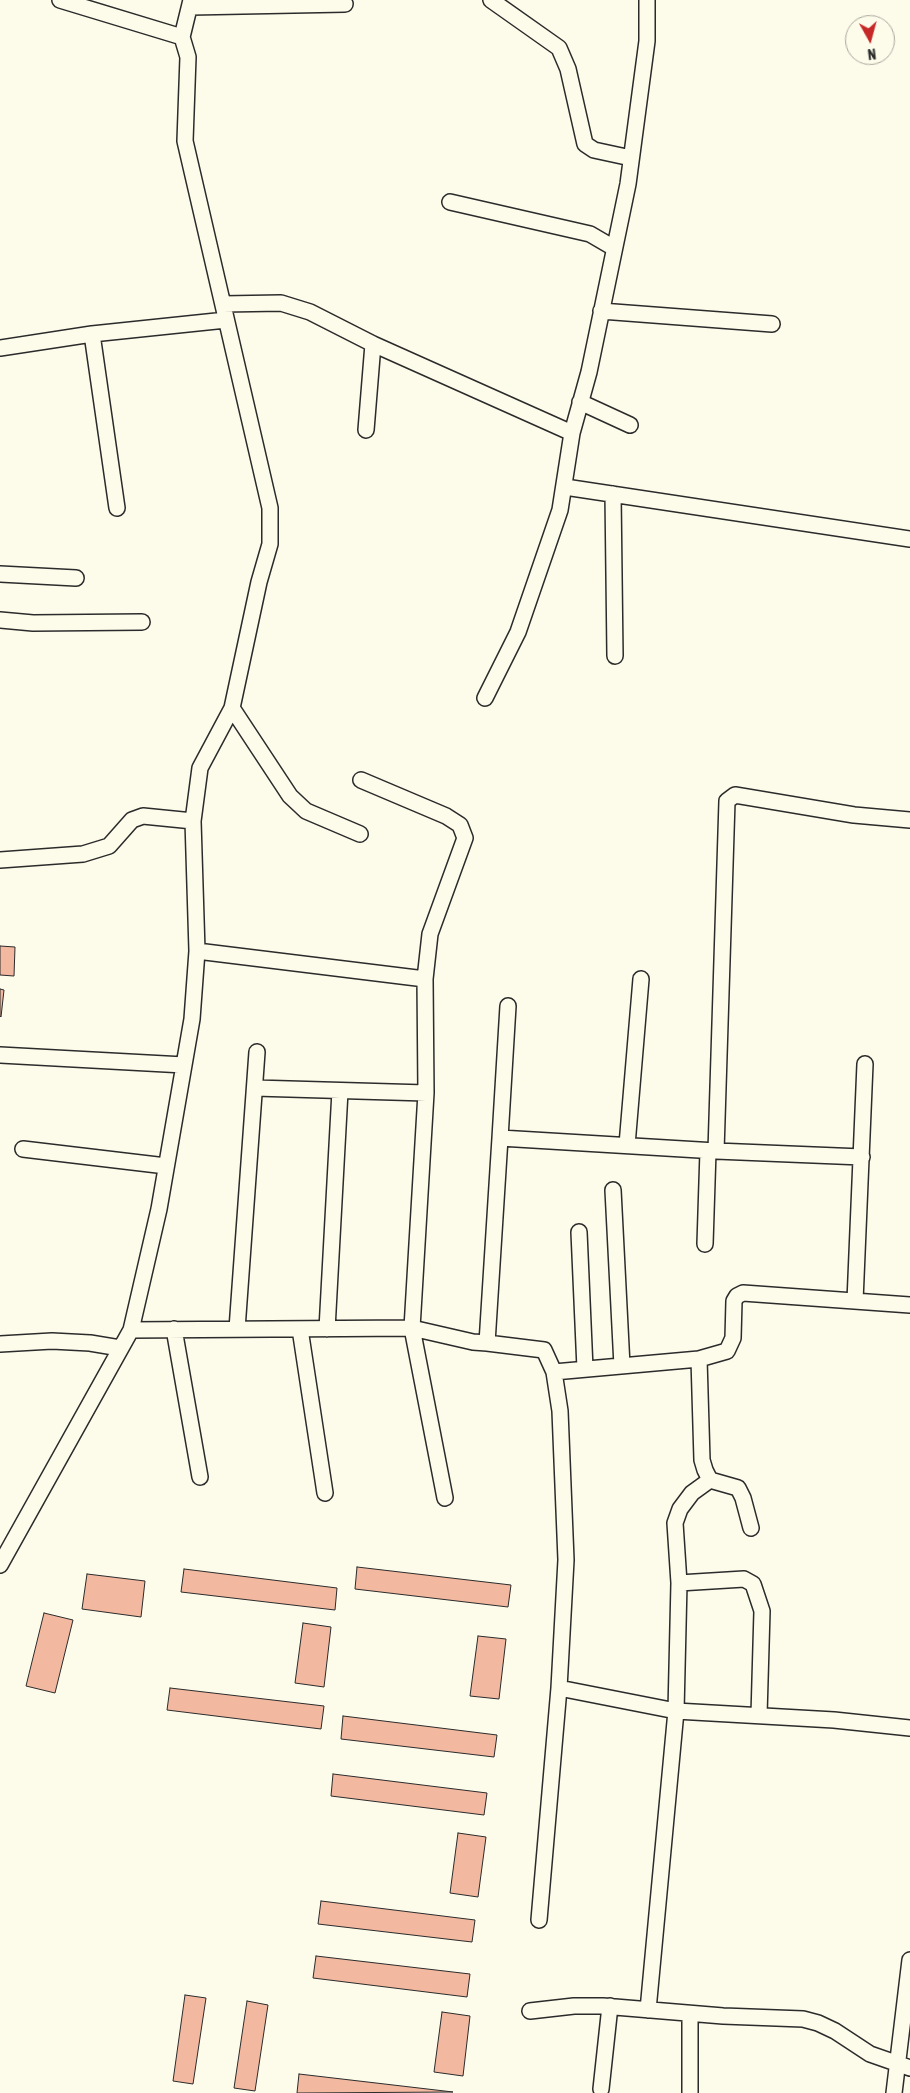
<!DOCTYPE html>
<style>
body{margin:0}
#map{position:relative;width:910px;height:2093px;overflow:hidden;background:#fdfbea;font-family:"Asap Condensed",sans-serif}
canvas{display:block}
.north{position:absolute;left:845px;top:15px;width:50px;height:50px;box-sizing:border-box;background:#fdfbea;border:1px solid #a9a89e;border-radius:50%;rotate:173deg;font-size:14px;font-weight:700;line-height:20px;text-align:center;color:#2b2b2b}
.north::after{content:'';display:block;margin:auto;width:18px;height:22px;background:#c62828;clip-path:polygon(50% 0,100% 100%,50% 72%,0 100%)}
</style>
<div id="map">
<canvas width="910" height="2093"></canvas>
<div class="north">N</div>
</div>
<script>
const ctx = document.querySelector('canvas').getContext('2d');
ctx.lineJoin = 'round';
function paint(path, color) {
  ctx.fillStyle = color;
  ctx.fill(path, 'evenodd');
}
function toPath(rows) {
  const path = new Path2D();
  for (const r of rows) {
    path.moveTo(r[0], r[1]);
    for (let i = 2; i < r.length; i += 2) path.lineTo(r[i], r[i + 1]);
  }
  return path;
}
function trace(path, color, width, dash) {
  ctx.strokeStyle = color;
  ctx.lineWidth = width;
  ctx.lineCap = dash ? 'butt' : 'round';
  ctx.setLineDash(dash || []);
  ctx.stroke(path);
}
const building = toPath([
 [0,946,15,947,14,976,0,975,0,946],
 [0,989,4,990,1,1017,0,1016,0,989],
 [357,1567,511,1585,508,1607,355,1589,357,1567],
 [184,1569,337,1588,335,1610,181,1592,184,1569],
 [87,1574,145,1581,141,1617,82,1609,87,1574],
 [44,1613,73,1620,55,1693,26,1686,44,1613],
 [303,1623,331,1627,324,1687,295,1683,303,1623],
 [478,1636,506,1639,499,1699,470,1696,478,1636],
 [170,1688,324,1706,321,1729,167,1710,170,1688],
 [343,1716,497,1735,494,1757,341,1739,343,1716],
 [333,1774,487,1793,484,1815,331,1796,333,1774],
 [458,1833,486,1837,478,1897,450,1893,458,1833],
 [321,1901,475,1920,472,1942,318,1924,321,1901],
 [316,1956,470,1974,467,1997,313,1978,316,1956],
 [185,1995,206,1998,193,2084,173,2081,185,1995],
 [247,2001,268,2005,255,2091,234,2088,247,2001],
 [442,2012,470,2016,463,2076,434,2072,442,2012],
 [299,2074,453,2092,297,2093,299,2074]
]);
paint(building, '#f2b8a0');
trace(building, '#2b2b2b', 1);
const minor = toPath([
 [60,0,182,37,188,57,185,141,270,508,270,544,259,582,232,708,200,768,193,821,197,951,192,1019,159,1209,131,1330],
 [491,0,559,48,568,69,585,144,594,150,631,158],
 [191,7,345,4],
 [182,37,191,0],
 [450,202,590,234,614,248],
 [223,304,281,303,310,312,373,344,572,433,560,510,518,632,485,698],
 [601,311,772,324],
 [92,334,117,508],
 [0,348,92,334,226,320],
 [580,402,630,425],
 [366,430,373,344],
 [572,433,589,372,628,184,647,41,647,0],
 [565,487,910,539],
 [613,494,615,656],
 [0,574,76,578],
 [0,620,33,623,142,622],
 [232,708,290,796,306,811,360,834],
 [361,780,446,816,460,825,465,838,430,934,425,979],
 [0,860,83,854,109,846,132,820,143,816,193,821],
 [197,951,425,979,426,1093,412,1328,445,1498],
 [0,1055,184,1065],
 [255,1088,426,1093],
 [500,1138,508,1006],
 [627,1145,641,979],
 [23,1149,166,1166],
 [716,1151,862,1157],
 [613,1190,622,1366],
 [579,1232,585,1369],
 [705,1244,708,1151],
 [855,1301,865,1064],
 [174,1329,200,1477],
 [237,1329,257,1052],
 [300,1329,325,1493],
 [327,1329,340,1091],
 [487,1343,544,1350,554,1372,560,1411,566,1560,559,1688,676,1711,834,1720,910,1728],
 [0,1344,52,1341,90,1343,120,1348],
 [699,1359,702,1460,705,1470,710,1480,738,1488,743,1498,751,1528],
 [554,1372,699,1359,727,1351,733,1338,734,1301,737,1296,743,1293,910,1305],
 [0,1565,131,1330,412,1328,473,1342,487,1343,500,1138,716,1151,727,801,735,795,854,815,910,820],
 [679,1583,744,1579,753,1584,762,1611,759,1715],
 [539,1920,559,1688],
 [648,2010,676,1711,679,1583,675,1523,680,1509,692,1493,710,1480],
 [530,2011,574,2006,603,2006,723,2016,803,2019,818,2023,835,2031,870,2054,910,2068],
 [690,2014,690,2093],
 [601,2089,610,2006],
 [894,2093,910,1960]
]);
trace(minor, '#2b2b2b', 18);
trace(minor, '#fdfbea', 15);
</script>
